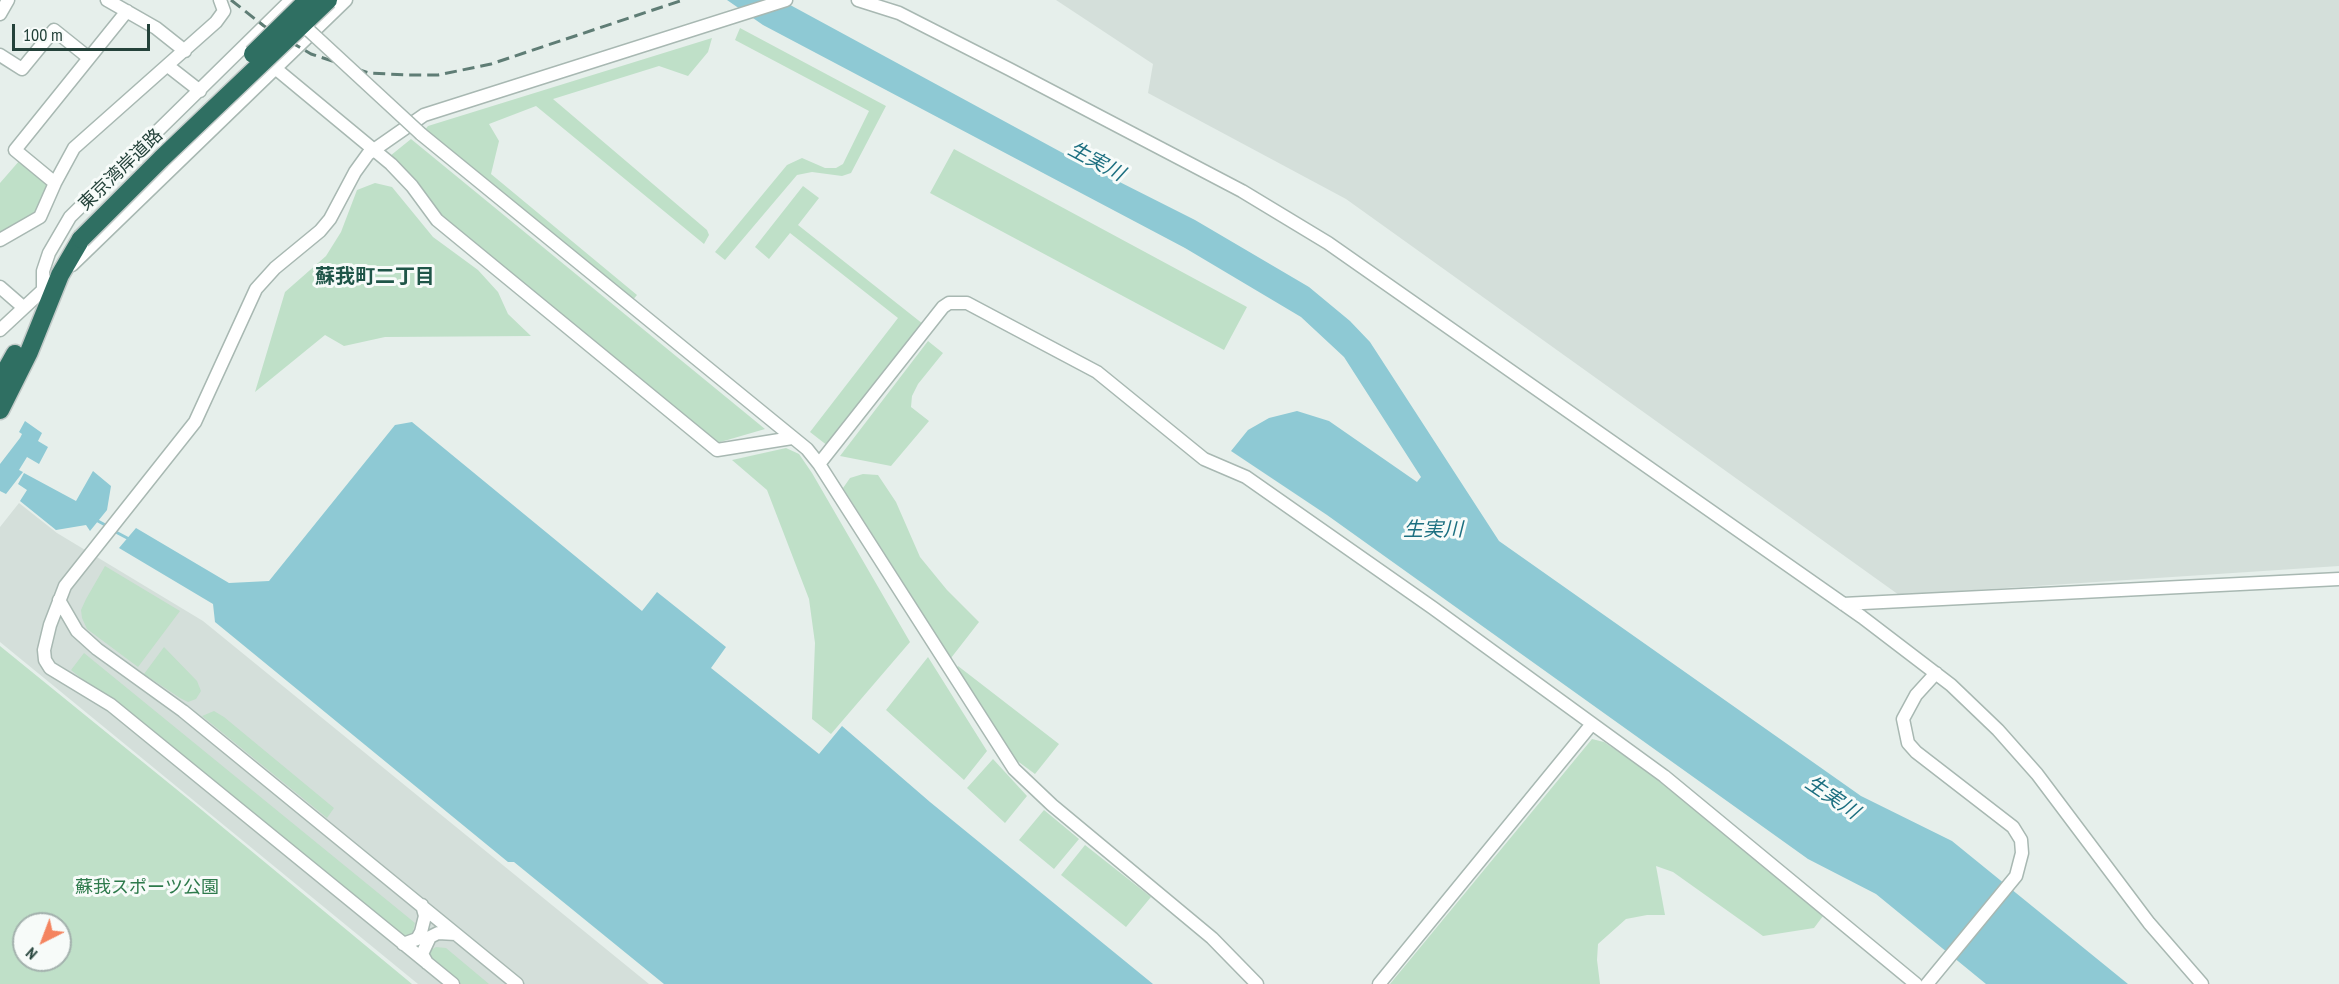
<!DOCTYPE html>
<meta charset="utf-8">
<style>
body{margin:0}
#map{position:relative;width:2339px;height:984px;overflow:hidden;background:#e6efeb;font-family:"PT Sans Narrow",sans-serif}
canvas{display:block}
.north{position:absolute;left:12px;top:912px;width:60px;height:60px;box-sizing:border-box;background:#f7fbf9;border:2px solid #a3b1ad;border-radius:50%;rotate:222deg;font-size:16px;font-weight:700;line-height:24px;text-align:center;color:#24423a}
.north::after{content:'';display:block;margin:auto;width:21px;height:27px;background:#f4845f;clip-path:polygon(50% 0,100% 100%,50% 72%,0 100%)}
.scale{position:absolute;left:12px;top:24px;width:138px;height:27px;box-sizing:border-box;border:3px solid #24423a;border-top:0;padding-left:8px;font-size:18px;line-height:21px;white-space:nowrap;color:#24423a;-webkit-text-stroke:4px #f7fbf9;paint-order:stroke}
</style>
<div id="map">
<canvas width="2339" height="984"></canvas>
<div class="north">N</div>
<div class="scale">100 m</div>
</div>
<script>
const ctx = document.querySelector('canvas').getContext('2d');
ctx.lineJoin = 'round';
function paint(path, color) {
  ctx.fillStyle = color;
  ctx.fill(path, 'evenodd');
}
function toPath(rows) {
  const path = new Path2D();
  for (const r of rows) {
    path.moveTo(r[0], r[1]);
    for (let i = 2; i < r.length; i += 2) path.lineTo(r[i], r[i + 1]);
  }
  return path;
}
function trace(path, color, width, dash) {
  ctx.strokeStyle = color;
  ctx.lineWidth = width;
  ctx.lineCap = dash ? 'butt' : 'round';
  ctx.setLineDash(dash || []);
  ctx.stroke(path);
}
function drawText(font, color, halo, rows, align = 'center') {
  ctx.font = font + ' "PT Sans Narrow","Noto Sans JP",sans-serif';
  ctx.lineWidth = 6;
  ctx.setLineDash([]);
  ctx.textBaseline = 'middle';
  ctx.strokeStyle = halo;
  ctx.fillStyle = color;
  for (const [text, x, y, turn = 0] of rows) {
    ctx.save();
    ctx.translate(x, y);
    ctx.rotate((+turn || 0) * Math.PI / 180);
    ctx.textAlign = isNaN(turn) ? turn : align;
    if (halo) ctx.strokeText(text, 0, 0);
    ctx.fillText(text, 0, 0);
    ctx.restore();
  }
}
paint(toPath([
 [1056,0,2339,0,2339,566,1899,595,1346,199,1148,93,1153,64],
 [19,503,57,533,203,621,649,984,418,984,0,642,0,527]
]), '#d4dfda');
paint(toPath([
 [740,28,886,106,851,173,842,176,812,172,797,175,725,260,715,252,787,165,802,158,825,168,836,168,843,164,869,111,735,40],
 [712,38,708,52,688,76,659,66,553,99,707,230,709,235,704,244,536,106,489,124,499,141,491,174,637,295,632,301,424,131,428,126],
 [411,139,765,429,717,443,437,213,420,186,390,156],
 [954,149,1247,307,1224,350,930,193],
 [20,160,50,184,38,215,0,238,0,183],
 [375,183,392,187,433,237,478,270,498,292,508,314,531,336,385,337,344,346,325,335,255,392,285,292,326,256,341,232,357,190],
 [803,186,819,198,798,225,923,324,828,446,810,432,898,318,790,233,769,259,755,247],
 [928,341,943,353,918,384,912,396,911,407,929,421,891,466,840,456],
 [786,448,799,454,812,473,910,642,831,734,812,719,815,643,809,599,767,490,732,460],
 [863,474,878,475,896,502,920,557,947,590,979,622,951,658,843,488,850,478],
 [105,566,180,611,138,667,87,629,82,618,81,610,86,599],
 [0,646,197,806,412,984,0,984],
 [24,924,60,924,60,960,24,960],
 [164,647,197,681,201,691,196,699,188,702,180,698,144,674],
 [84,653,415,923,412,935,400,937,71,670],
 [928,657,987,751,964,780,886,710],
 [958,666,1059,744,1035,774,1012,757,953,673],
 [214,711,224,717,334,808,327,818,202,716],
 [1592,739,1604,742,1662,781,1823,916,1814,928,1763,936,1673,872,1656,866,1665,915,1647,915,1626,919,1598,944,1597,960,1600,984,1390,984],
 [993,759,1027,796,1005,823,967,788],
 [1044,810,1079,839,1054,869,1019,840],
 [1085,845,1151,897,1126,927,1061,875],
 [436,947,446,948,489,984,461,984,432,960,429,955,431,950]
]), '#bfe0c8');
paint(toPath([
 [727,0,781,0,1072,158,1195,220,1309,287,1350,321,1370,342,1499,541,1861,796,1952,841,2128,984,1986,984,1876,894,1808,859,1327,515,1231,451,1248,430,1269,418,1297,411,1329,421,1417,482,1421,477,1344,357,1301,317,1185,248,763,25],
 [25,421,42,433,38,441,48,447,39,464,27,457,19,470,23,472,6,494,0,491,0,464,20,438,22,434,19,432],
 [412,422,642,611,657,592,726,647,711,668,819,754,842,726,930,802,1153,984,664,984,514,862,508,862,215,622,213,604,119,548,136,528,229,583,269,581,395,425],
 [93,471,111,486,107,510,90,531,86,525,56,530,20,501,27,490,18,484,24,473,76,501]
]), '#8ec9d4');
trace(toPath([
 [96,520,109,527],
 [114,531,129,539]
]), '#8ec9d4', 3);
const minor = toPath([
 [107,0,156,28,185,51],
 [858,0,899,13,1009,69,1242,191,1328,243,1862,617,1951,685,1998,730,2037,774,2149,923,2202,984],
 [0,14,8,0],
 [0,55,22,69,54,30,89,58],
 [168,66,200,91],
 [275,68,391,164,412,186,437,220,717,450,792,438],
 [421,134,807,449,819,464,1014,769,1052,805,1212,938,1257,984],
 [55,183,15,150,127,11],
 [0,240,40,217,55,183,74,148,216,22,224,11,220,0],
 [72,265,346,0],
 [0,287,23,307],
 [43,287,43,271,49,253,70,217,291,0],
 [0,330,58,276],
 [819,464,943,307,949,303,967,303,1097,372,1204,459,1246,477,1433,608,1664,776,1916,984],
 [59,600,77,631,97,649,183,711,517,984],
 [1843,604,2339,579],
 [403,944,417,939,421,932,425,916,422,905],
 [427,963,422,954,430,937,438,933,456,934],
 [453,984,111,705,50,668,45,660,44,650,50,625,65,586,195,422,256,289,275,268,320,231,330,219,355,172,368,154,424,115,786,0],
 [1379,984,1591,725],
 [1927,984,2016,876,2022,853,2021,840,2013,827,1916,752,1908,743,1903,719,1916,695,1936,673]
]);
const highway = toPath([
 [0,381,15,354],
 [0,410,29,352,60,275,81,239]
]);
trace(minor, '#a8b8b2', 15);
trace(highway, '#c2cac8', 21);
trace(minor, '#fff', 12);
trace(highway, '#2f6f62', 18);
trace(toPath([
 [231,0,264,26,311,54,369,73,408,75,438,75,491,64,683,0]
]), '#5f7d75', 3, [12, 6]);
const minorBridge = toPath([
 [302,24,421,134]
]);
const highwayBridge = toPath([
 [253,54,308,0],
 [81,239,161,159,328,0]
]);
trace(minorBridge, '#a8b8b2', 15, []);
trace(highwayBridge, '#c2cac8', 21, []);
trace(minorBridge, '#fff', 12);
trace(highwayBridge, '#2f6f62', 18);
drawText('18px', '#24423a', '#f7fbf9', [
 ["東京湾岸道路",121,170,-44]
]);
drawText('18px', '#2d7a4b', '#f7fbf9', [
 ["蘇我スポーツ公園",147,888]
]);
drawText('italic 20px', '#1c6f80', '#f7fbf9', [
 ["生実川",1096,162,28],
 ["生実川",1433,530],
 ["生実川",1832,798,34]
]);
drawText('bold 20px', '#1f5548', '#f7fbf9', [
 ["蘇我町二丁目",375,277]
]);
</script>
